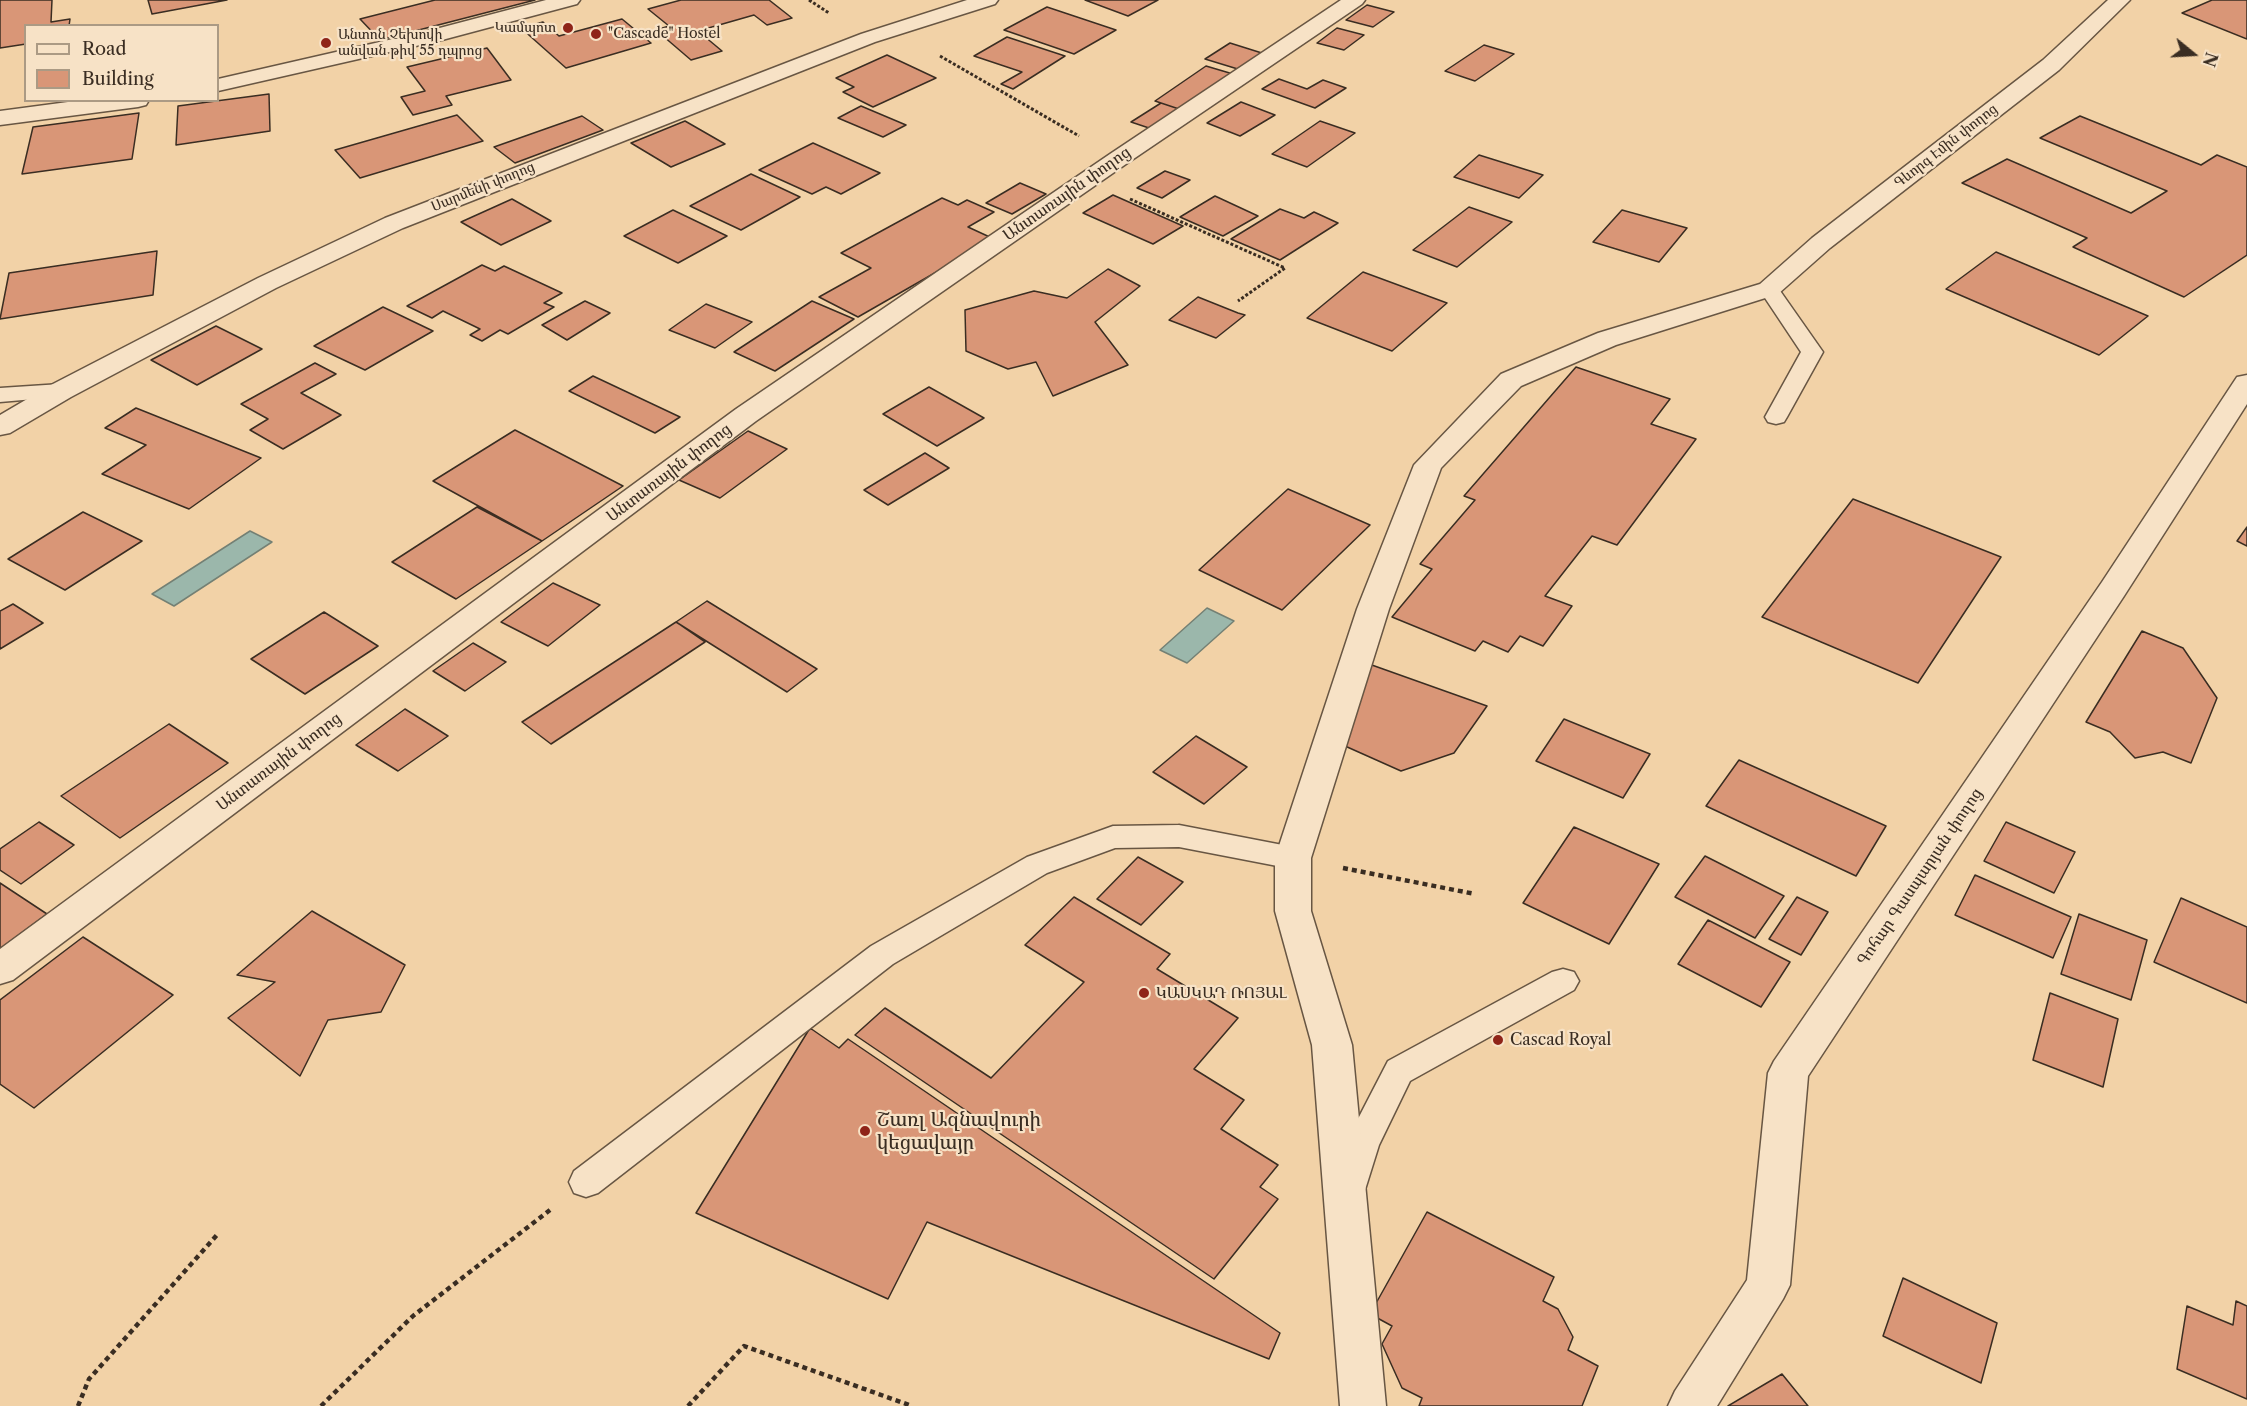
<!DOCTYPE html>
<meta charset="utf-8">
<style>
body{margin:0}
#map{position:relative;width:2247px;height:1406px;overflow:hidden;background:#f2d2a7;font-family:"Libre Caslon Text",serif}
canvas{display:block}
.legend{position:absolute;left:24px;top:24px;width:195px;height:78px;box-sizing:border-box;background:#f7e2c6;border:2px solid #ab9a84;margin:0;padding:8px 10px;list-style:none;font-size:18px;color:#3a2d22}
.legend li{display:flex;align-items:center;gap:12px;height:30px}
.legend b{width:30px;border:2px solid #ab9a84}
.north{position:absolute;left:2163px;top:24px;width:60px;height:60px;-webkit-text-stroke:4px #f7e2c6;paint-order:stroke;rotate:108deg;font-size:16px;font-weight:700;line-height:24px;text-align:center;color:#3a2d22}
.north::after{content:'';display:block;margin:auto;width:21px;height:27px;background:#3a2d22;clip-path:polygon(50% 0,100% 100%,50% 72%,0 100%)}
</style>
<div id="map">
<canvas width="2247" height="1406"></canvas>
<ul class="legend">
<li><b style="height:8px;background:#f7e2c6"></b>Road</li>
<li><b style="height:16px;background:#d99677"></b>Building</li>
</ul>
<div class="north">N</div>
</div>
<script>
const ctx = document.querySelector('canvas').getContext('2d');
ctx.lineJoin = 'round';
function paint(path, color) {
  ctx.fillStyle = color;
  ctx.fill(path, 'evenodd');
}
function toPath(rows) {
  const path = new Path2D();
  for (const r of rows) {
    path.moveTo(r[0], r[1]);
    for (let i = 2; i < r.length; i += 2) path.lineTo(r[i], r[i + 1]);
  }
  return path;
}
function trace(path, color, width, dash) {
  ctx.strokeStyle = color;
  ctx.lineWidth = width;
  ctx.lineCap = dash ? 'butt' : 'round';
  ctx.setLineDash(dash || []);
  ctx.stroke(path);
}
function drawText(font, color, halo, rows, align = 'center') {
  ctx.font = font + ' "Libre Caslon Text","Noto Serif Armenian",serif';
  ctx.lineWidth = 4.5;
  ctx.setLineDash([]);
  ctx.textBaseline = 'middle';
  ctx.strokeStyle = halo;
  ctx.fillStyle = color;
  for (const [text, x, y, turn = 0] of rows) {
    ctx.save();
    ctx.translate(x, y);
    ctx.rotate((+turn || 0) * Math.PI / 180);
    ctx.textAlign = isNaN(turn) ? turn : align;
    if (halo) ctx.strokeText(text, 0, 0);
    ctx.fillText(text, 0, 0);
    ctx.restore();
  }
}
const water = toPath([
 [250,531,272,542,174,606,152,594,250,531],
 [1207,608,1234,621,1187,663,1160,650,1207,608]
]);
paint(water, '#9bb7ab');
trace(water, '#748074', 1.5);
const building = toPath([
 [0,0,52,0,51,22,70,19,69,26,26,26,26,44,0,48,0,0],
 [148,0,227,0,152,14,148,0],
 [435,0,535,0,380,40,360,19,435,0],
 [681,0,769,0,792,18,767,25,754,15,698,31,722,51,691,60,656,30,669,26,648,9,681,0],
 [1085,0,1158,0,1128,16,1085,0],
 [2212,0,2247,0,2247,39,2182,13,2212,0],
 [1367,5,1394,12,1373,27,1346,20,1367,5],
 [1047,7,1116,30,1074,54,1004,30,1047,7],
 [622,19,651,43,566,68,521,28,543,22,559,36,622,19],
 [1337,28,1364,35,1344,50,1317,43,1337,28],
 [1007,37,1065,56,1013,89,1001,84,1022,72,974,56,1007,37],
 [1230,43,1265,54,1241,70,1205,59,1230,43],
 [1484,45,1514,54,1475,81,1445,71,1484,45],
 [487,48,511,80,446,96,452,105,413,115,401,97,425,91,407,67,487,48],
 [887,55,936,78,873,107,843,92,854,87,836,78,887,55],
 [1206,66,1233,74,1182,110,1155,101,1206,66],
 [1279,79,1307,89,1323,80,1346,88,1315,108,1262,89,1279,79],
 [269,94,270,131,176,145,178,106,269,94],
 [1241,102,1275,115,1240,136,1207,123,1241,102],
 [1161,103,1182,110,1152,129,1131,122,1161,103],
 [861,106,906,125,883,137,838,118,861,106],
 [139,113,132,159,22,174,33,127,139,113],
 [457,115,483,141,360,178,335,150,457,115],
 [582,116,603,130,515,163,494,147,582,116],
 [2080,116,2201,165,2217,155,2247,167,2247,255,2184,297,2073,247,2087,238,1962,183,2007,159,2131,213,2167,191,2040,138,2080,116],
 [685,121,725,144,671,167,631,143,685,121],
 [1320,121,1355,133,1307,167,1272,154,1320,121],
 [813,143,880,173,841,194,826,187,812,194,759,170,813,143],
 [1479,155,1543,175,1519,198,1454,177,1479,155],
 [1165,171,1190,180,1162,198,1137,188,1165,171],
 [751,174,800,197,741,230,690,206,751,174],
 [1020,183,1046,194,1012,214,986,203,1020,183],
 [1113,195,1183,226,1153,244,1083,213,1113,195],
 [1215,196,1258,216,1223,236,1180,217,1215,196],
 [942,198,958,205,967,200,994,212,968,227,994,239,858,317,819,297,871,268,841,253,942,198],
 [512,199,551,221,501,245,461,222,512,199],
 [1469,207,1512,222,1457,267,1413,250,1469,207],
 [1280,209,1304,218,1314,212,1338,223,1280,260,1231,239,1280,209],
 [673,210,727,236,678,263,624,236,673,210],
 [1622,210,1687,228,1659,262,1593,242,1622,210],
 [157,251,153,295,0,319,9,273,157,251],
 [1996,252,2148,316,2099,355,1946,289,1996,252],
 [482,265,495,271,504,266,562,293,544,303,554,307,508,334,500,330,482,341,470,335,480,329,443,311,432,318,407,306,482,265],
 [1108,269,1140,286,1095,322,1128,365,1053,396,1036,362,1008,369,966,351,965,310,1034,291,1067,298,1108,269],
 [1363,272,1447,303,1392,351,1307,318,1363,272],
 [1198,297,1238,313,1245,315,1216,338,1169,320,1198,297],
 [585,301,610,313,567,340,542,325,585,301],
 [812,301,854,319,775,371,734,352,812,301],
 [706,304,752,322,715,348,669,330,706,304],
 [383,307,433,331,365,370,314,346,383,307],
 [216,326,262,349,197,385,151,360,216,326],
 [315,363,336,374,301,393,341,415,283,449,250,430,268,419,241,404,315,363],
 [1576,367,1670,399,1651,424,1696,439,1617,545,1592,536,1545,596,1572,606,1543,646,1520,636,1508,652,1483,641,1475,651,1392,617,1432,569,1420,564,1475,500,1464,496,1576,367],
 [593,376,680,417,655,433,569,391,593,376],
 [929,387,984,418,937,446,883,414,929,387],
 [136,408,261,458,189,509,102,474,146,445,105,428,136,408],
 [515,430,623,486,542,541,433,481,515,430],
 [748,431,787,449,720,498,679,480,748,431],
 [925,453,949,468,888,505,864,490,925,453],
 [1288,489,1370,525,1282,610,1199,570,1288,489],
 [1853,499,2001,557,1918,683,1762,617,1853,499],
 [477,507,542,541,456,599,392,562,477,507],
 [83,512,142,541,65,590,8,559,83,512],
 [2247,527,2247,546,2237,541,2247,527],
 [553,583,600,605,548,646,501,622,553,583],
 [707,601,817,669,787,692,676,622,707,601],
 [13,604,43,623,0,649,0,611,13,604],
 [324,612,378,646,305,694,251,659,324,612],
 [676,622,705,642,551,744,522,722,676,622],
 [2142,631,2183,648,2217,698,2191,763,2163,752,2135,758,2110,732,2086,722,2142,631],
 [473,643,506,662,465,691,433,671,473,643],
 [1369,664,1487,706,1454,753,1401,771,1336,742,1369,664],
 [405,709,448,736,398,771,356,745,405,709],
 [1564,719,1650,754,1623,798,1536,761,1564,719],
 [169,724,228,763,120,838,61,796,169,724],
 [1196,736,1247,767,1204,804,1153,772,1196,736],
 [1739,760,1886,826,1856,876,1706,806,1739,760],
 [39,822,74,845,21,884,0,870,0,849,39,822],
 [2006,822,2075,852,2054,893,1984,861,2006,822],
 [1574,827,1659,864,1609,944,1523,903,1574,827],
 [1705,856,1784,896,1755,938,1675,897,1705,856],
 [1138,857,1183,882,1141,925,1097,899,1138,857],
 [1975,875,2071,917,2053,958,1955,915,1975,875],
 [0,883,47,914,0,949,0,883],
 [1074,897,1170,954,1157,969,1238,1018,1194,1069,1244,1100,1221,1129,1278,1165,1260,1187,1278,1199,1214,1279,855,1035,885,1008,991,1078,1084,982,1025,945,1074,897],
 [1797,897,1828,912,1801,955,1769,939,1797,897],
 [2181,898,2247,927,2247,1003,2154,962,2181,898],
 [312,911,405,965,381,1012,328,1020,300,1076,228,1018,275,982,237,975,312,911],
 [2079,914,2147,940,2131,1000,2061,974,2079,914],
 [1708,920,1790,962,1761,1007,1678,964,1708,920],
 [83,937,173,995,34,1108,0,1084,0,1000,83,937],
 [2050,993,2118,1019,2103,1087,2033,1060,2050,993],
 [810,1028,839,1048,848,1039,1280,1333,1269,1359,927,1222,888,1299,696,1213,810,1028],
 [1427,1212,1554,1277,1543,1301,1558,1309,1573,1337,1568,1350,1598,1366,1582,1406,1419,1406,1422,1398,1402,1388,1382,1344,1392,1326,1370,1314,1427,1212],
 [1903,1278,1997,1323,1981,1383,1883,1336,1903,1278],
 [2236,1301,2247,1306,2247,1399,2177,1369,2187,1306,2233,1325,2236,1301],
 [1782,1374,1808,1406,1728,1406,1782,1374]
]);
paint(building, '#d99677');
trace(building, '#3a2d22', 1.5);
const service = toPath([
 [1769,283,1776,285,1823,352,1787,417,1784,422,1776,424,1768,422,1765,417,1801,352,1759,289,1762,285,1769,283],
 [61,384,69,386,72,391,69,396,0,402,0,388,61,384],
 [1179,825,1293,847,1303,850,1308,858,1303,866,1293,869,1179,847,1115,848,1047,873,893,964,598,1193,586,1197,574,1193,569,1182,574,1171,871,946,1027,857,1113,826,1179,825],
 [1563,969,1574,972,1579,981,1574,990,1410,1081,1379,1145,1364,1193,1352,1197,1340,1193,1335,1182,1345,1144,1388,1061,1552,972,1563,969]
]);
const minor = toPath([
 [546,0,580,0,577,4,442,40,218,91,218,79,432,30,546,0],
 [967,0,998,0,995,4,875,42,403,228,276,288,71,397,10,433,0,435,0,415,51,385,258,278,385,218,861,34,967,0],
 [1341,0,1365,0,1362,4,1126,164,756,421,13,980,0,984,0,949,736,409,1110,154,1341,0],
 [2108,0,2130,0,2059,70,1830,248,1778,294,1616,345,1521,386,1441,468,1389,609,1311,858,1311,911,1352,1045,1386,1406,1340,1406,1312,1045,1275,911,1275,858,1357,609,1414,465,1501,374,1598,333,1760,284,1812,238,2043,60,2108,0],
 [83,100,149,100,146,105,138,107,0,125,0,111,83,100],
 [2247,375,2247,404,2124,596,1808,1076,1790,1285,1783,1299,1717,1406,1668,1406,1675,1391,1747,1280,1768,1073,1774,1061,2102,582,2233,383,2237,377,2247,375]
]);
trace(service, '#685643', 3);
trace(minor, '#685643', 3);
trace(toPath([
 [809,0,829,13],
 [940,56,1079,136],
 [1130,199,1285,268,1238,301]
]), '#3a2d22', 3, [3, 2]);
trace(toPath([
 [1343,868,1475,894],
 [78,1406,89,1379,217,1235],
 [321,1406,413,1316,550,1210],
 [688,1406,744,1346,912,1406]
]), '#3a2d22', 4.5, [5, 4]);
paint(service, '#f7e2c6');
paint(minor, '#f7e2c6');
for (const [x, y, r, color] of [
 [568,28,6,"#8f2418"],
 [596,34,6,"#8f2418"],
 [326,43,6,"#8f2418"],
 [1144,993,6,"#8f2418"],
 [1498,1040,6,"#8f2418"],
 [865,1131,6,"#8f2418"]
]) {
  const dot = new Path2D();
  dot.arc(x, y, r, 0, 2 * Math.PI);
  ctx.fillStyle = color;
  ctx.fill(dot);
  trace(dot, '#f7e2c6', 2);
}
drawText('14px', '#3a2d22', '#f7e2c6', [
 ["Կամպոտ",556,28,"right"],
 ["\"Cascade\" Hostel",608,34],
 ["Անտոն Չեխովի",338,35],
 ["անվան թիվ 55 դպրոց",338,51]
], 'left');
drawText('14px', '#3a2d22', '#f7e2c6', [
 ["Գևորգ Էմին փողոց",1946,146,-38],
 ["Սարմենի փողոց",483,187,-22]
]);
drawText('16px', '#3a2d22', '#f7e2c6', [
 ["Անտառային փողոց",1067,194,-35],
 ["Անտառային փողոց",669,473,-37],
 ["Անտառային փողոց",279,762,-37],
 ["Գոհար Գասպարյան փողոց",1920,877,-56]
]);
drawText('16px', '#3a2d22', '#f7e2c6', [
 ["ԿԱՍԿԱԴ ՌՈՅԱԼ",1156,993],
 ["Cascad Royal",1510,1040]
], 'left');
drawText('20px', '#3a2d22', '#f7e2c6', [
 ["Շառլ Ազնավուրի",877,1120],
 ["կեցավայր",877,1143]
], 'left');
</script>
